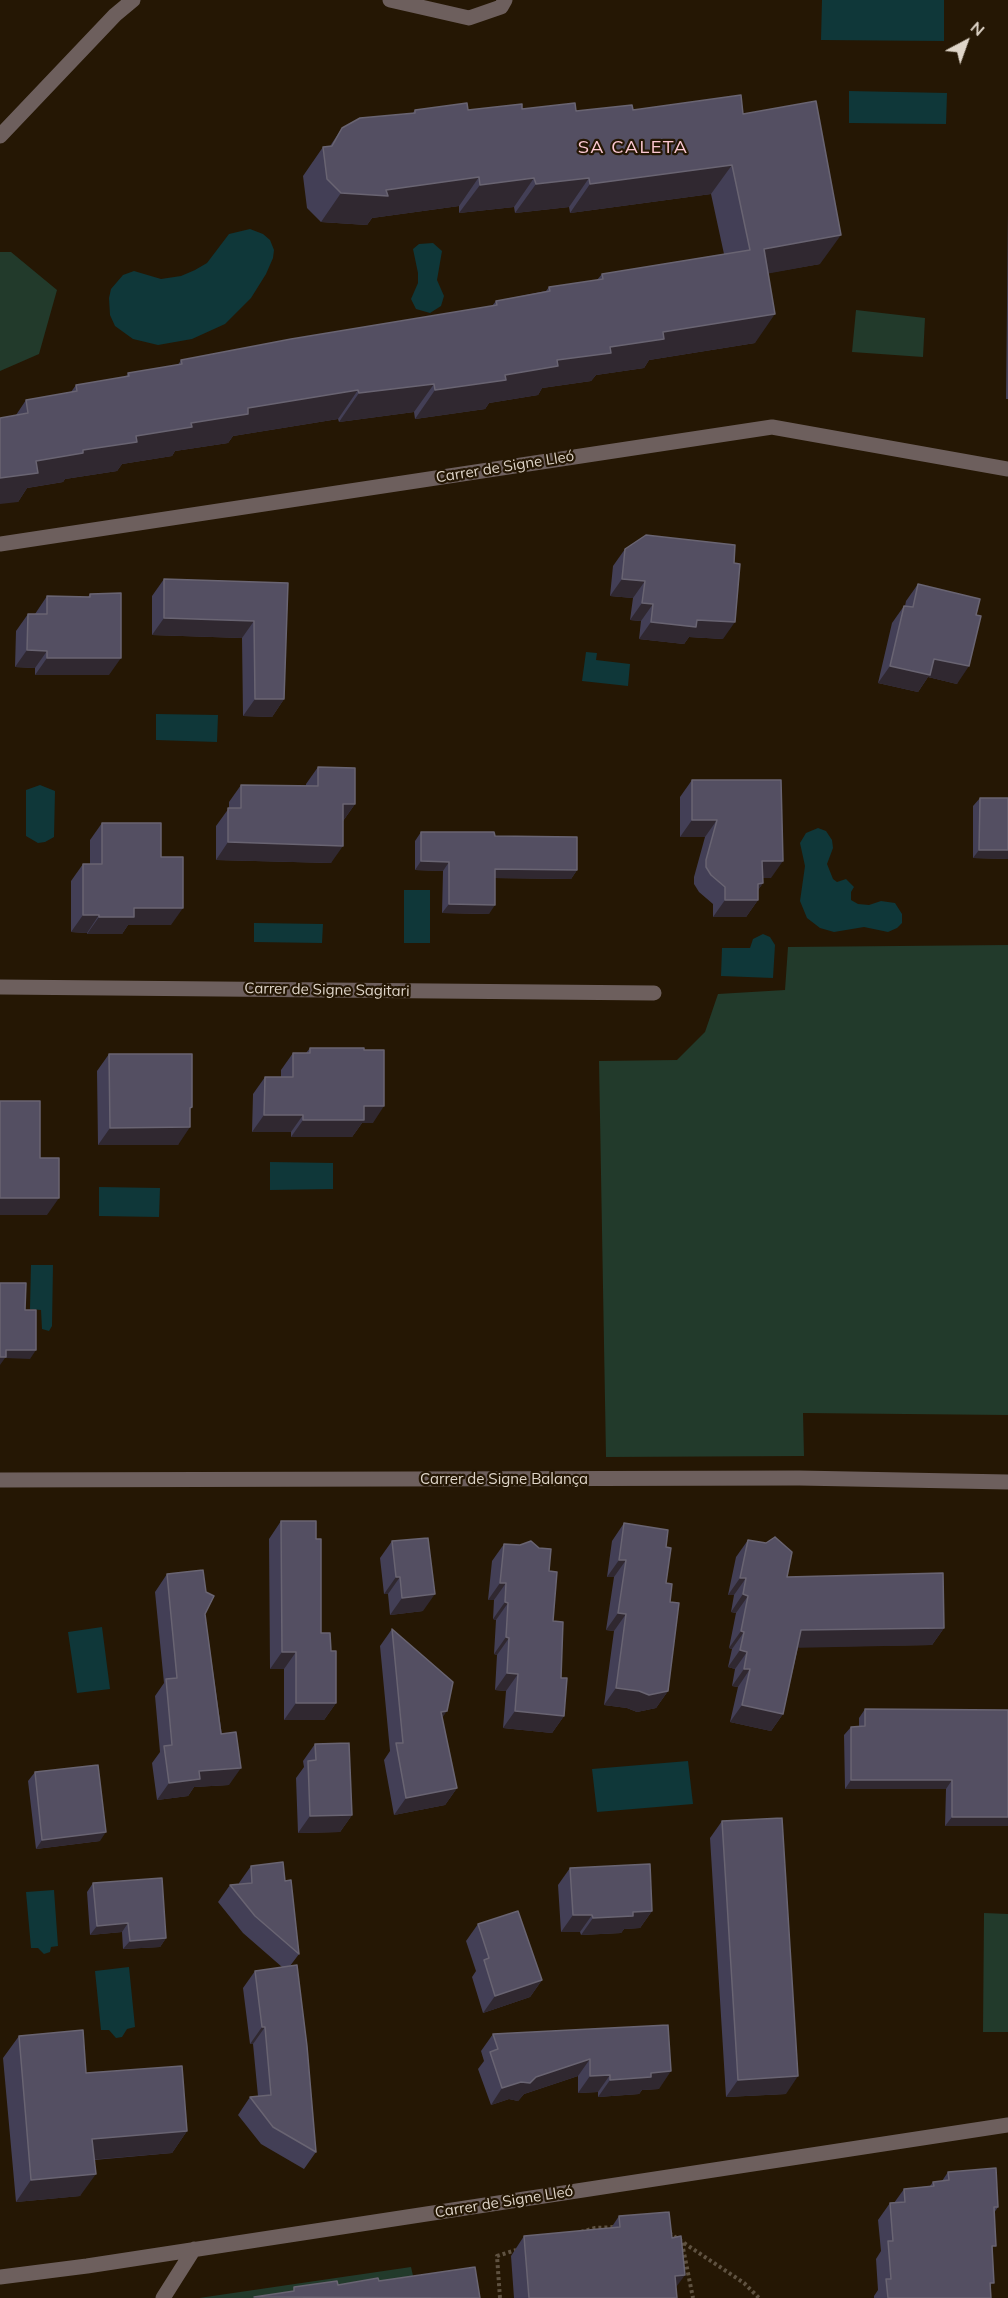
<!DOCTYPE html>
<meta charset="utf-8">
<style>
body{margin:0}
#map{position:relative;width:1008px;height:2298px;overflow:hidden;background:#251704;font-family:Mulish,sans-serif}
canvas{display:block}
.north{position:absolute;left:936px;top:12px;width:60px;height:60px;-webkit-text-stroke:4px #251704;paint-order:stroke;rotate:41deg;font-size:16px;font-weight:700;line-height:24px;text-align:center;color:#dfd5c9}
.north::after{content:'';display:block;margin:auto;width:21px;height:27px;background:#dfd5c9;clip-path:polygon(50% 0,100% 100%,50% 72%,0 100%)}
</style>
<div id="map">
<canvas width="1008" height="2298"></canvas>
<div class="north">N</div>
</div>
<script>
const ctx = document.querySelector('canvas').getContext('2d');
ctx.lineJoin = 'round';
function paint(path, color) {
  ctx.fillStyle = color;
  ctx.fill(path, 'evenodd');
}
function toPath(rows) {
  const path = new Path2D();
  for (const r of rows) {
    path.moveTo(r[0], r[1]);
    for (let i = 2; i < r.length; i += 2) path.lineTo(r[i], r[i + 1]);
  }
  return path;
}
function trace(path, color, width, dash) {
  ctx.strokeStyle = color;
  ctx.lineWidth = width;
  ctx.lineCap = dash ? 'butt' : 'round';
  ctx.setLineDash(dash || []);
  ctx.stroke(path);
}
function drawText(font, color, halo, rows, align = 'center') {
  ctx.font = font + ' Mulish,sans-serif';
  ctx.lineWidth = 4.5;
  ctx.setLineDash([]);
  ctx.textBaseline = 'middle';
  ctx.strokeStyle = halo;
  ctx.fillStyle = color;
  for (const [text, x, y, turn = 0] of rows) {
    ctx.save();
    ctx.translate(x, y);
    ctx.rotate((+turn || 0) * Math.PI / 180);
    ctx.textAlign = isNaN(turn) ? turn : align;
    if (halo) ctx.strokeText(text, 0, 0);
    ctx.fillText(text, 0, 0);
    ctx.restore();
  }
}
paint(toPath([
 [0,252,11,252,57,290,39,354,0,371],
 [856,310,925,318,923,357,852,352],
 [1008,945,1008,1415,803,1413,804,1456,606,1457,599,1061,677,1060,705,1032,718,994,785,990,788,947],
 [984,1913,1008,1914,1008,2032,983,2032],
 [411,2267,417,2293,383,2298,199,2298]
]), '#223a2b');
paint(toPath([
 [822,0,944,0,944,41,821,40],
 [849,91,947,93,946,124,849,123],
 [250,229,263,234,270,240,274,250,273,258,266,274,251,298,225,324,192,339,158,345,133,339,115,326,110,315,109,298,111,289,123,275,134,271,161,279,181,276,195,270,207,263,229,234],
 [433,243,442,251,437,280,444,296,441,306,430,313,416,309,411,299,418,283,418,273,413,249,419,244],
 [586,652,597,653,596,660,630,664,628,686,582,681],
 [156,714,218,715,217,742,156,740],
 [40,785,55,791,54,837,45,842,38,843,26,836,26,790],
 [818,828,826,831,832,840,833,848,827,864,833,879,837,882,846,879,854,887,851,892,851,900,858,904,869,905,881,901,895,903,902,914,902,923,897,928,888,932,864,927,834,932,820,928,807,918,800,901,805,866,800,843,806,833],
 [404,890,430,890,430,943,404,943],
 [254,923,323,924,322,943,254,942],
 [763,934,770,937,775,945,773,978,721,976,722,948,750,948,753,939],
 [270,1162,333,1163,333,1189,270,1190],
 [99,1187,160,1188,159,1217,99,1216],
 [31,1265,53,1265,52,1326,49,1331,42,1329,41,1310,30,1309],
 [102,1627,110,1689,77,1693,68,1632],
 [688,1761,693,1804,597,1812,592,1769],
 [54,1890,58,1946,51,1947,50,1952,44,1954,38,1948,31,1948,26,1892],
 [129,1967,135,2027,127,2029,122,2037,116,2038,109,2030,101,2030,95,1971]
]), '#0f3739');
trace(toPath([
 [581,2232,595,2228,615,2227],
 [669,2233,744,2283,759,2298],
 [682,2243,693,2298],
 [500,2298,497,2256,516,2250]
]), '#5f5241', 4, [3, 3]);
trace(toPath([
 [390,0,469,18,501,7,505,0],
 [0,136,115,15,133,0],
 [0,544,772,427,1008,469],
 [0,987,654,993],
 [0,1480,799,1478,1008,1482],
 [0,2277,87,2266,1008,2125],
 [163,2298,194,2249]
]), '#6d5f5d', 15);
paint(toPath([
 [522,109,576,111,633,110,743,114,820,264,768,273,755,343,649,360,644,368,596,375,591,381,542,388,538,395,489,403,485,409,415,419,414,412,339,422,338,419,233,436,228,443,175,451,172,456,122,464,117,471,65,479,63,482,27,488,18,502,16,415,26,400,71,392,76,385,126,377,128,373,178,365,181,360,492,306,496,301,546,291,549,287,597,280,602,274,724,254,711,194,570,213,569,207,515,213,514,207,459,213,459,206,372,218,367,225,321,222,307,208,303,176,323,147,330,146,342,128,412,114,415,110,468,110],
 [1008,209,1008,399,1006,399,1008,210],
 [625,549,723,639,689,637,684,644,639,639,641,621,630,620,633,598,610,596,613,566],
 [164,579,288,583,284,699,272,717,243,716,242,638,152,635,152,596],
 [918,584,976,615,957,684,928,677,918,692,878,683,892,623,904,606,905,606,906,601],
 [90,594,109,675,35,675,35,668,15,667,16,631,28,614,35,614,47,596,88,597],
 [318,767,355,804,343,821,331,863,216,860,216,826,229,808,229,802,241,785,306,786,306,784],
 [692,780,771,878,763,878,763,883,758,890,758,900,746,917,713,917,713,904,699,892,694,884,694,877,705,837,680,837,680,797],
 [980,798,1008,859,973,858,973,806],
 [102,823,161,857,171,925,128,925,122,934,87,934,87,933,71,932,71,881,83,864,90,864,90,840],
 [421,832,495,836,577,870,571,879,495,878,489,914,442,913,443,871,415,870,415,841],
 [310,1048,373,1123,362,1123,352,1137,291,1137,291,1132,252,1132,253,1094,265,1077,281,1077,281,1070,293,1053,306,1053],
 [109,1054,190,1111,178,1145,98,1145,97,1071],
 [281,1521,321,1633,331,1651,336,1703,324,1720,284,1720,284,1669,270,1669,269,1539],
 [624,1523,666,1547,666,1583,670,1602,668,1691,656,1708,637,1712,627,1708,604,1705,614,1631,606,1630,614,1577,607,1577,612,1541],
 [748,1540,787,1577,944,1628,932,1645,798,1647,783,1714,771,1731,730,1722,738,1687,732,1686,735,1669,728,1667,732,1649,729,1648,736,1613,731,1612,734,1595,728,1595,736,1557],
 [392,1541,423,1611,390,1615,388,1594,384,1594,380,1558],
 [504,1544,549,1571,553,1621,561,1678,564,1716,552,1733,503,1728,506,1691,495,1690,497,1655,494,1654,496,1620,493,1619,494,1600,488,1600,492,1561],
 [167,1574,205,1614,229,1785,194,1787,188,1796,157,1800,152,1763,160,1752,155,1696,164,1683,155,1592],
 [392,1629,442,1718,457,1788,445,1805,394,1815,384,1760,390,1751,380,1646],
 [865,1709,1008,1826,945,1826,946,1789,845,1789,844,1735,851,1727,859,1727,859,1718],
 [315,1744,352,1815,340,1832,298,1833,296,1778,304,1767,303,1761],
 [35,1772,100,1841,36,1849,28,1781],
 [722,1821,786,2094,726,2097,710,1838],
 [251,1866,285,1881,299,1954,290,1966,316,2152,304,2169,261,2144,238,2115,250,2097,258,2096,253,2044,250,2044,243,1988,255,1971,282,1967,243,1933,218,1902,230,1885,239,1884,239,1883],
 [570,1868,652,1911,640,1928,624,1929,621,1933,581,1935,580,1932,561,1932,558,1885],
 [93,1883,166,1938,160,1947,123,1949,122,1932,90,1935,87,1892],
 [478,1924,542,1980,530,1997,483,2013,472,1977,476,1971,466,1941],
 [668,2025,659,2089,642,2090,639,2094,598,2097,598,2092,578,2093,578,2076,524,2094,518,2101,509,2099,491,2105,478,2069,484,2061,481,2051,493,2034],
 [19,2036,86,2073,187,2131,172,2153,94,2160,80,2196,16,2202,3,2058],
 [948,2172,998,2207,994,2213,991,2288,991,2298,874,2298,874,2296,878,2290,876,2259,881,2251,878,2220,890,2203,894,2203,904,2189,930,2186,933,2182,942,2181],
 [619,2216,676,2287,677,2298,514,2298,511,2256,524,2236,611,2228]
]), '#433f56');
paint(toPath([
 [732,165,711,194,570,213,590,184],
 [479,177,459,206,372,218,367,225,321,222,341,193,386,190],
 [534,178,514,207,459,213,480,185],
 [589,178,569,207,515,213,536,184],
 [841,235,820,264,744,278,764,249],
 [775,314,755,343,649,360,644,368,596,375,591,381,542,388,538,395,489,403,485,409,415,419,435,390,505,375,557,360,610,347,663,332],
 [434,384,414,412,339,422,359,393],
 [358,390,338,419,233,436,228,443,175,451,172,456,122,464,117,471,65,479,63,482,27,488,18,502,0,504,0,478,36,461,83,450,248,408],
 [622,579,645,581,633,598,610,596],
 [642,603,653,604,641,621,630,620],
 [164,618,254,621,242,638,152,635],
 [697,620,735,622,723,639,689,637,684,644,639,639,651,622],
 [27,650,47,651,35,668,15,667],
 [47,658,121,658,109,675,35,675],
 [934,659,969,666,957,684,928,677,918,692,878,683,890,666],
 [255,699,284,699,272,717,243,716],
 [343,804,355,804,343,821,331,822],
 [692,820,717,820,705,837,680,837],
 [228,842,343,846,331,863,216,860],
 [979,850,1008,850,1008,859,973,858],
 [421,861,449,862,443,871,415,870],
 [762,861,783,861,771,878,750,878],
 [495,869,577,870,571,879,488,878],
 [763,883,751,900,758,900,746,917,713,917,725,900,758,884],
 [449,904,495,905,489,914,442,913],
 [134,908,183,908,171,925,128,925,122,934,87,934,99,917],
 [83,915,99,915,87,933,71,932],
 [364,1106,384,1106,373,1123,362,1123,352,1137,291,1137,303,1120],
 [264,1115,303,1115,291,1132,252,1132],
 [190,1127,178,1145,98,1145,110,1128],
 [0,1198,59,1198,47,1215,0,1215],
 [6,1350,36,1350,30,1359,5,1358,0,1365,0,1357],
 [619,1560,626,1560,614,1577,607,1577],
 [396,1577,400,1577,388,1594,384,1594],
 [740,1578,746,1578,734,1595,728,1595],
 [500,1583,506,1583,494,1600,488,1600],
 [435,1594,423,1611,390,1615,402,1598],
 [743,1594,748,1596,736,1613,731,1612],
 [505,1602,508,1603,496,1620,493,1619],
 [618,1613,626,1614,614,1631,606,1630],
 [944,1628,932,1645,789,1648,801,1630],
 [741,1631,744,1632,732,1649,729,1648],
 [506,1637,509,1638,497,1655,494,1654],
 [740,1650,747,1652,735,1669,728,1667],
 [282,1652,296,1652,284,1669,270,1669],
 [744,1669,750,1669,738,1687,732,1686],
 [507,1673,518,1674,506,1691,495,1690],
 [616,1688,639,1691,668,1691,656,1708,637,1712,627,1708,604,1705],
 [296,1703,336,1703,324,1720,284,1720],
 [742,1705,783,1714,771,1731,730,1722],
 [447,1711,435,1728,441,1712],
 [515,1711,564,1716,552,1733,503,1728],
 [241,1768,229,1785,194,1787,188,1796,157,1800,169,1783,199,1771],
 [851,1780,952,1780,946,1789,845,1789],
 [457,1788,445,1805,394,1815,406,1798],
 [352,1815,340,1832,298,1833,310,1816],
 [952,1817,1008,1817,1008,1826,945,1826],
 [106,1832,100,1841,36,1849,42,1840],
 [652,1911,640,1928,624,1929,621,1933,581,1935,593,1918,633,1912],
 [573,1915,592,1915,580,1932,561,1932],
 [128,1923,122,1932,90,1935,97,1926],
 [166,1938,160,1947,123,1949,130,1941],
 [542,1980,530,1997,483,2013,495,1996],
 [262,2027,265,2027,253,2044,250,2044],
 [590,2059,578,2076,524,2094,518,2101,509,2099,491,2105,502,2088],
 [671,2071,659,2089,642,2090,639,2094,598,2097,610,2080,651,2073],
 [610,2075,598,2092,578,2093,590,2076],
 [798,2076,786,2094,726,2097,738,2080],
 [187,2131,172,2153,76,2161,92,2139],
 [96,2174,80,2196,16,2202,31,2180],
 [685,2275,671,2294,675,2276]
]), '#302830');
const building = toPath([
 [741,95,743,114,816,101,841,235,764,249,775,314,663,332,664,339,610,347,611,353,557,360,558,366,505,375,506,380,435,390,434,384,359,393,358,390,248,408,248,414,191,423,192,427,136,436,137,442,83,450,83,453,36,461,38,473,0,478,0,418,28,413,26,400,77,391,76,385,129,376,128,373,182,364,181,360,291,339,497,305,496,301,550,291,549,287,603,279,602,274,750,250,732,165,590,184,589,178,536,184,534,178,480,185,479,177,386,190,388,196,341,193,327,179,323,147,332,146,342,128,360,118,415,113,415,110,467,103,468,110,522,104,522,109,575,103,576,111,632,105,633,110,741,95],
 [646,535,735,545,734,563,740,564,735,622,697,620,696,627,651,622,653,604,642,603,645,581,622,579,625,549,646,535],
 [164,579,288,583,284,699,255,699,254,621,164,618,164,579],
 [918,584,980,599,976,615,981,616,969,666,934,659,930,675,890,666,904,606,913,607,918,584],
 [121,593,121,658,47,658,47,651,27,650,28,614,47,614,47,596,90,597,90,594,121,593],
 [318,767,355,768,355,804,343,804,343,846,228,842,228,808,241,808,241,785,318,786,318,767],
 [692,780,781,780,783,861,762,861,763,883,758,884,758,900,725,900,725,887,711,875,706,867,706,860,717,820,692,820,692,780],
 [980,798,1008,798,1008,850,979,850,980,798],
 [102,823,161,823,161,857,183,857,183,908,134,908,134,917,99,917,99,915,83,915,83,864,102,864,102,823],
 [421,832,494,832,495,836,577,837,577,870,495,869,495,905,449,904,449,862,421,861,421,832],
 [310,1048,364,1048,364,1050,384,1050,384,1106,364,1106,364,1120,303,1120,303,1115,264,1115,265,1077,293,1077,293,1053,310,1053,310,1048],
 [109,1054,192,1054,192,1107,190,1108,190,1127,110,1128,109,1054],
 [0,1101,40,1101,40,1158,59,1158,59,1198,0,1198,0,1101],
 [0,1283,26,1283,25,1310,36,1310,36,1350,6,1350,6,1357,0,1357,0,1283],
 [281,1521,316,1521,316,1539,321,1539,321,1633,330,1633,331,1651,336,1651,336,1703,296,1703,296,1652,282,1652,281,1521],
 [624,1523,668,1530,666,1547,671,1548,666,1583,672,1584,670,1602,679,1603,668,1691,649,1695,639,1691,616,1688,626,1614,618,1613,626,1560,619,1560,624,1523],
 [775,1537,792,1552,787,1577,943,1573,944,1628,801,1630,783,1714,742,1705,750,1669,744,1669,747,1652,740,1650,744,1632,741,1631,748,1596,743,1594,746,1578,740,1578,748,1540,766,1543,775,1537],
 [428,1538,435,1594,402,1598,400,1577,396,1577,392,1541,428,1538],
 [531,1541,539,1548,551,1549,549,1571,557,1572,553,1621,563,1622,561,1678,567,1678,564,1716,515,1711,518,1674,507,1673,509,1638,506,1637,508,1603,505,1602,506,1583,500,1583,504,1544,520,1545,531,1541],
 [203,1570,206,1592,214,1596,205,1614,221,1734,236,1732,241,1768,199,1771,200,1779,169,1783,164,1746,172,1745,166,1679,177,1678,167,1574,203,1570],
 [392,1629,453,1682,447,1711,441,1712,457,1788,406,1798,396,1743,403,1743,392,1629],
 [865,1709,1008,1710,1008,1817,952,1817,952,1780,851,1780,851,1727,865,1726,865,1709],
 [349,1743,352,1815,310,1816,308,1761,316,1760,315,1744,349,1743],
 [98,1765,106,1832,42,1840,35,1772,98,1765],
 [782,1818,798,2076,738,2080,722,1821,782,1818],
 [283,1862,285,1881,291,1880,299,1954,255,1916,230,1885,252,1883,251,1866,283,1862],
 [650,1864,652,1911,633,1912,633,1916,593,1918,592,1915,573,1915,570,1868,650,1864],
 [162,1878,166,1938,130,1941,128,1923,97,1926,93,1883,162,1878],
 [518,1911,542,1980,495,1996,484,1960,489,1958,478,1924,518,1911],
 [297,1965,307,2046,316,2152,273,2127,250,2097,271,2095,265,2027,262,2027,255,1971,297,1965],
 [668,2025,671,2071,651,2073,651,2077,610,2080,610,2075,590,2076,590,2059,536,2077,530,2083,521,2082,502,2088,490,2052,498,2049,493,2034,668,2025],
 [83,2030,86,2073,182,2066,187,2131,92,2139,96,2174,31,2180,19,2036,83,2030],
 [996,2168,998,2207,994,2207,996,2246,992,2246,994,2283,990,2283,991,2298,888,2298,886,2279,891,2279,888,2241,893,2241,890,2203,905,2202,904,2189,934,2186,933,2182,949,2180,948,2172,996,2168],
 [669,2212,672,2238,681,2236,685,2275,675,2276,677,2298,529,2298,524,2236,620,2227,619,2216,669,2212],
 [475,2267,480,2298,254,2297,294,2291,294,2287,337,2281,338,2285,378,2278,379,2281,475,2267]
]);
paint(building, '#544f62');
trace(building, '#696472', 1.5);
drawText('15px', '#dfd5c9', '#251704', [
 ["Carrer de Signe Lleó",505,467,-9],
 ["Carrer de Signe Sagitari",327,990,1],
 ["Carrer de Signe Balança",504,1479],
 ["Carrer de Signe Lleó",504,2202,-9]
]);
ctx.letterSpacing = '1.5px';
drawText('18px', '#fcc8d2', '#251704', [
 ["SA CALETA",633,148]
]);
ctx.letterSpacing = '0px';
</script>
